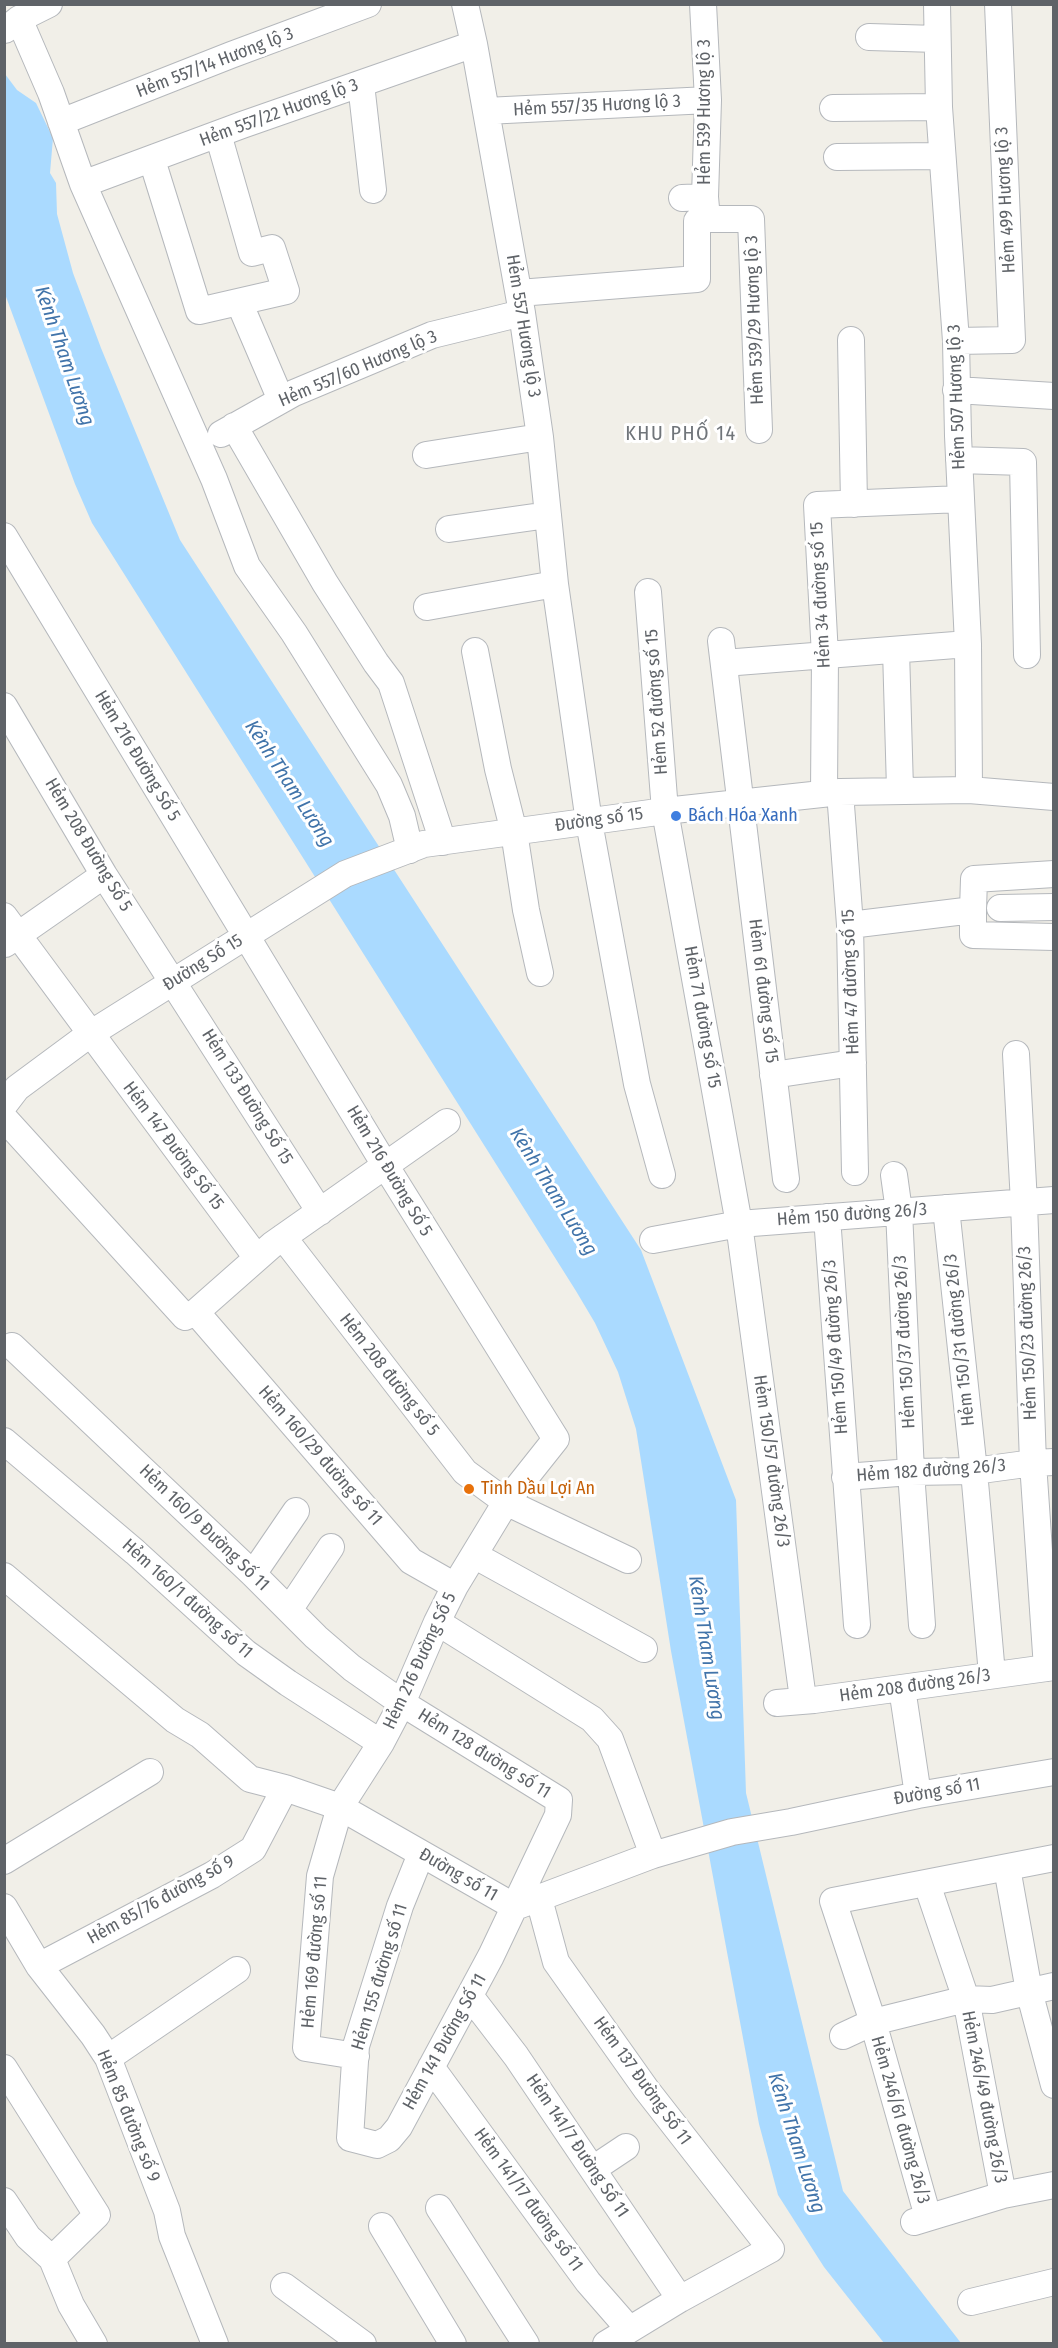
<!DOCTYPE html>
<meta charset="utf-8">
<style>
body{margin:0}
#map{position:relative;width:1058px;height:2348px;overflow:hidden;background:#f1efe8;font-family:"Fira Sans Condensed",sans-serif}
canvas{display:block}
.frame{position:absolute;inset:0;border:6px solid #5f6368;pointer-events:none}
</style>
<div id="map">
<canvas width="1058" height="2348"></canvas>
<div class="frame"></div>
</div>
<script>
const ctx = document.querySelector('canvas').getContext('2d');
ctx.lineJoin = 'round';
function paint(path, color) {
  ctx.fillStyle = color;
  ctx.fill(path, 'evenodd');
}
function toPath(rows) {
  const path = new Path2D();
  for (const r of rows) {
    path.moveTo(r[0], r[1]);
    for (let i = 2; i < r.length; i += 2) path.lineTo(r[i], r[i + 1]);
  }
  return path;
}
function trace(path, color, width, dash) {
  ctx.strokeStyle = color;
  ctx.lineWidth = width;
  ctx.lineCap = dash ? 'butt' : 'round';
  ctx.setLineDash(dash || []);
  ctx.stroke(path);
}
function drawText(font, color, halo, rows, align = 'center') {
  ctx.font = font + ' "Fira Sans Condensed",sans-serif';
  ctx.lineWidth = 6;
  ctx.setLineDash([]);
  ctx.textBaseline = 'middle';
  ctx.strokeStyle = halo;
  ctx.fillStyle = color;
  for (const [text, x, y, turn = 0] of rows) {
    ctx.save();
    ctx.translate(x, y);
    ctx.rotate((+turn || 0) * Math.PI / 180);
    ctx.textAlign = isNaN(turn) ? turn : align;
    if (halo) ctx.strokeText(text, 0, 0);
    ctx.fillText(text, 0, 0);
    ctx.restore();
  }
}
paint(toPath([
 [5,74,17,90,36,103,53,138,50,173,56,183,57,214,73,273,101,348,180,540,641,1250,736,1500,746,1793,843,2191,961,2343,884,2343,824,2267,778,2195,759,2124,671,1651,636,1429,618,1372,595,1323,576,1291,92,523,75,484,5,294]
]), '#aadaff');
const minor = toPath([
 [465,4,474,44,522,313,540,437,555,584,589,822,637,1084,662,1175],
 [703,4,708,100,705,197,707,219],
 [937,4,939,107,956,341,958,436,968,644,969,790],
 [19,19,51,93,83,184,214,479,247,566,294,633,389,785,402,816,410,850],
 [5,30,19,19,49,4],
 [869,37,937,39],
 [361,84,373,190],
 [833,108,939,107],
 [486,111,708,100],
 [61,122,231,55,368,4],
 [837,157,942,156],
 [152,160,199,311,286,291,272,248,252,253,218,134],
 [83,184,242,125,474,44],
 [682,198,705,197],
 [519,293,697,279,697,221,707,219,751,219,759,430],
 [239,302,281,400],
 [851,340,854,504],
 [956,341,1012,340,998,4],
 [956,390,1054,396],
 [234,426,325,583,376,663,391,683,443,842],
 [221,434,294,393,432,335,522,313],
 [426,455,540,437],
 [959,460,1023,462,1027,655],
 [449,529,548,515],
 [4,536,385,1165,556,1439,506,1502,455,1586,437,1622,402,1703,381,1743,340,1807,320,1876,306,2048,356,2056],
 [648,592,665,811,739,1224,803,1699],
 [427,607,555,584],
 [721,641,786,1179],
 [896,650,900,789],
 [475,651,498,769,514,832,526,910,540,973],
 [724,663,968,644],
 [4,706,104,875,320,1212],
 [840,792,850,925,855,1172],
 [824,793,825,656,817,505,961,499],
 [1054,874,974,879,973,910,973,935,1054,937],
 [1000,908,1054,907],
 [4,916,257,1258],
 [850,925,973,910],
 [5,944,104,875],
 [1016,1054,1024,1203,1033,1463,1047,1668],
 [773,1075,853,1063],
 [4,1105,17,1088,90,1034,345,874,424,844,665,811,840,792,969,790,1054,797],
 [4,1118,185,1317,196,1312,272,1245,447,1122],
 [894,1175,899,1211,911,1472,922,1625],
 [946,1208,974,1471,991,1663],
 [827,1217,857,1625],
 [283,1237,465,1472,506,1502,628,1560],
 [653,1240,739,1224,1054,1200],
 [196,1312,411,1561,455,1586],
 [12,1346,253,1574,316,1637,352,1668,402,1703,559,1800,558,1815,491,1956,399,2127,389,2139,377,2145,350,2138,356,2046,400,1906,421,1854],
 [4,1441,135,1552,246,1653,288,1683,381,1743],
 [845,1477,911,1472,974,1471,1033,1463,1054,1462],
 [474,1555,644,1649],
 [253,1574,296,1511],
 [4,1576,175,1720,200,1735,250,1779,285,1788,340,1807,515,1907,653,1855,732,1832,791,1822,918,1795,1054,1772],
 [289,1610,331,1547],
 [437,1622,592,1719,610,1739,653,1855],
 [902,1688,918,1795],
 [777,1703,814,1700,1054,1667],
 [4,1861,150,1772],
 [1007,1868,1029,1991,1054,2085],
 [927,1884,966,1999,1003,2195],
 [539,1899,556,1962,646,2089,771,2249,680,2299,606,2344],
 [4,1907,39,1966,93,2035,108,2058,167,2211,172,2236,215,2344],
 [39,1966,212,1875,253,1849,285,1788],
 [470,1996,516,2056,680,2299],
 [843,2036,873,2022,966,1999,992,2000,1054,1986],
 [108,2058,237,1970],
 [431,2067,588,2282,629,2329],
 [4,2068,97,2215,52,2259],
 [593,2169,626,2147],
 [4,2201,28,2237,52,2259,71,2305,94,2344],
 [439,2208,526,2344],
 [928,2217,873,2022,833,1901,1054,1858],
 [914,2222,1003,2195,1054,2185],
 [382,2226,453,2344],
 [284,2286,363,2344],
 [971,2302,1054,2282]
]);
trace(minor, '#b5b8bc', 28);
trace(minor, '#fff', 26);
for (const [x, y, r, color] of [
 [676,816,6,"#3f7fe0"],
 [469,1489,6,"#e8710a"]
]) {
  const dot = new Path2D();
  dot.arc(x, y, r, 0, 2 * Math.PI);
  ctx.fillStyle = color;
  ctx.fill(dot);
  trace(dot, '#fff', 2);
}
drawText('18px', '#5f6368', '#fff', [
 ["Hẻm 557/14 Hương lộ 3",215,63,-21],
 ["Hẻm 557/35 Hương lộ 3",597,106,-3],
 ["Hẻm 539 Hương lộ 3",705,112,-90],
 ["Hẻm 557/22 Hương lộ 3",279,113,-20],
 ["Hẻm 499 Hương lộ 3",1006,200,-93],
 ["Hẻm 539/29 Hương lộ 3",755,320,-92],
 ["Hẻm 557 Hương lộ 3",523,326,81],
 ["Hẻm 557/60 Hương lộ 3",358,369,-23],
 ["Hẻm 507 Hương lộ 3",957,397,-92],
 ["Hẻm 34 đường số 15",821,595,-93],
 ["Hẻm 52 đường số 15",657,702,-94],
 ["Hẻm 216 Đường Số 5",137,756,59],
 ["Đường số 15",599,820,-8],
 ["Hẻm 208 Đường Số 5",88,845,59],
 ["Đường Số 15",203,963,-32],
 ["Hẻm 47 đường số 15",851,982,-92],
 ["Hẻm 61 đường số 15",763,991,83],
 ["Hẻm 71 đường số 15",702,1017,80],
 ["Hẻm 133 Đường Số 15",247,1097,58],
 ["Hẻm 147 Đường Số 15",173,1146,53],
 ["Hẻm 216 Đường Số 5",389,1171,59],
 ["Hẻm 150 đường 26/3",852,1215,-4],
 ["Hẻm 150/23 đường 26/3",1028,1333,-92],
 ["Hẻm 150/31 đường 26/3",960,1340,-96],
 ["Hẻm 150/37 đường 26/3",905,1342,-93],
 ["Hẻm 150/49 đường 26/3",836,1347,-94],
 ["Hẻm 208 đường số 5",389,1375,52],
 ["Hẻm 160/29 đường số 11",320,1456,49],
 ["Hẻm 150/57 đường 26/3",771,1461,82],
 ["Hẻm 182 đường 26/3",931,1471,-4],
 ["Hẻm 160/9 Đường Số 11",204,1528,44],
 ["Hẻm 160/1 đường số 11",187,1599,42],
 ["Hẻm 216 Đường Số 5",420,1661,-65],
 ["Hẻm 208 đường 26/3",915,1686,-8],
 ["Hẻm 128 đường số 11",484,1754,32],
 ["Đường số 11",937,1792,-10],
 ["Đường số 11",458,1875,30],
 ["Hẻm 85/76 đường số 9",161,1900,-29],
 ["Hẻm 169 đường số 11",315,1952,-85],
 ["Hẻm 155 đường số 11",380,1977,-73],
 ["Hẻm 141 Đường Số 11",445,2042,-61],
 ["Hẻm 137 Đường Số 11",642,2081,54],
 ["Hẻm 246/49 đường 26/3",984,2097,79],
 ["Hẻm 85 đường số 9",128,2116,68],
 ["Hẻm 246/61 đường 26/3",900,2120,74],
 ["Hẻm 141/7 Đường Số 11",577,2146,56],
 ["Hẻm 141/17 đường số 11",528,2200,54]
]);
drawText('18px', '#366cbe', '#fff', [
 ["Bách Hóa Xanh",688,816]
], 'left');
drawText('18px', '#c56008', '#fff', [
 ["Tinh Dầu Lợi An",481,1489]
], 'left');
drawText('italic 20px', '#4174aa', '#fff', [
 ["Kênh Tham Lương",64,356,71],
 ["Kênh Tham Lương",289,784,57],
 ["Kênh Tham Lương",553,1192,58],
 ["Kênh Tham Lương",706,1648,81],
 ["Kênh Tham Lương",796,2143,72]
]);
ctx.letterSpacing = '1.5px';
drawText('20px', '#70757a', '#fff', [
 ["KHU PHỐ 14",681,434]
]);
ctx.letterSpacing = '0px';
</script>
